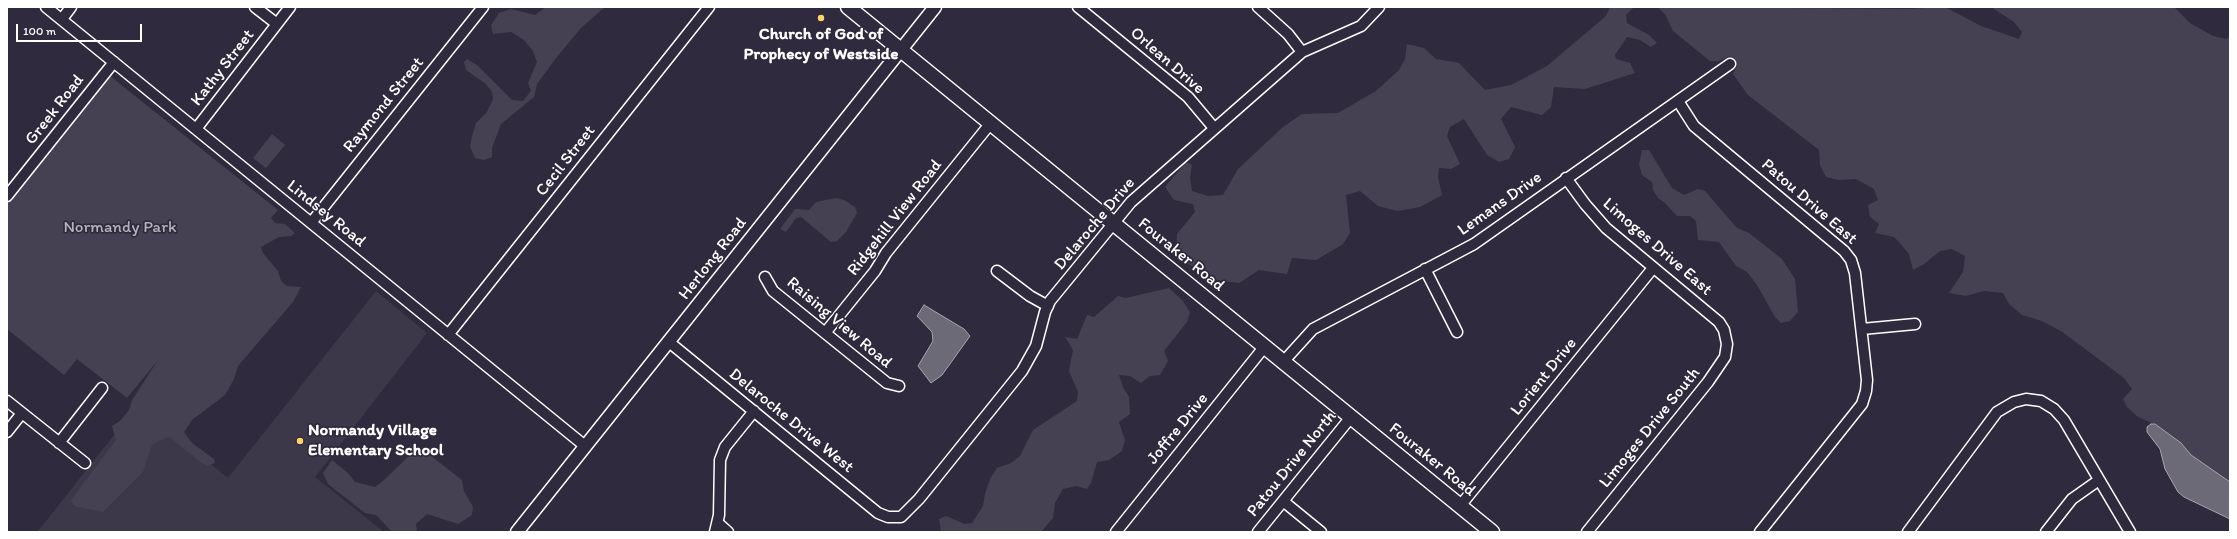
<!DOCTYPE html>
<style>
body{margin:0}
#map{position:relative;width:2237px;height:539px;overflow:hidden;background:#2f2a3d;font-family:Itim,sans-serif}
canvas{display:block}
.frame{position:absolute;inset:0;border:8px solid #fff;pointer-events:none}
.scale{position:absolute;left:16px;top:24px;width:126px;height:18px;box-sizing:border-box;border:2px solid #fff;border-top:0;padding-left:5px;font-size:12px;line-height:14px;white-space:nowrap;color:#fff;-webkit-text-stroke:3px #2f2a3d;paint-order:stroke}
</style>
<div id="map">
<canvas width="2237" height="539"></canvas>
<div class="frame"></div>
<div class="scale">100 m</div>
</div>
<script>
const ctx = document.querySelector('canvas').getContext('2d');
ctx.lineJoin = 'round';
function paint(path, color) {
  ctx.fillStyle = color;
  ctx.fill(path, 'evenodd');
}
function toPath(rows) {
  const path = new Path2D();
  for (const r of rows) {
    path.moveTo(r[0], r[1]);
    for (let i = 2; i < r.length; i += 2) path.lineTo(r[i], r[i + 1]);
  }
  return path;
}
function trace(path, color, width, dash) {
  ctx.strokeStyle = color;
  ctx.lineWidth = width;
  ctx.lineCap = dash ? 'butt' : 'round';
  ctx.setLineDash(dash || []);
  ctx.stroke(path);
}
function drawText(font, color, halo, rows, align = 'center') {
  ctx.font = font + ' Itim,sans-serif';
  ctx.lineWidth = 3.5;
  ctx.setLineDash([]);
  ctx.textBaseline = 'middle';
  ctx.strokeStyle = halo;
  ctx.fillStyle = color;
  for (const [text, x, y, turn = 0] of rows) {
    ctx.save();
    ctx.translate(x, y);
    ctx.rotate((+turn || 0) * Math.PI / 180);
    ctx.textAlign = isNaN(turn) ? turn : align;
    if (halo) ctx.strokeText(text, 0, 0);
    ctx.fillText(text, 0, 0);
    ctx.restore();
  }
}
paint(toPath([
 [376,291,427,333,315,477,384,532,38,531,137,406,228,478]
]), '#3c3749');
paint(toPath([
 [546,7,605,7,581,28,556,58,537,84,534,97,501,124,492,148,492,157,484,160,475,158,470,147,472,136,476,123,487,112,493,99,492,92,486,84,466,70,464,62,467,59,477,65,512,100,523,101,531,91,528,83,537,62,533,51,524,40,511,32,493,34,491,25,499,13,511,9,535,15],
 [1610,7,1634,7,1626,15,1627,23,1649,35,1657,43,1651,47,1640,40,1627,37,1615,55,1616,59,1630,63,1635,73,1585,89,1554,87,1551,107,1542,115,1511,107,1501,119,1515,147,1509,159,1499,162,1487,155,1464,119,1450,127,1447,136,1460,164,1451,169,1439,168,1438,177,1442,195,1420,207,1398,211,1378,206,1360,191,1346,195,1350,233,1343,244,1316,260,1292,258,1287,274,1259,270,1239,283,1217,280,1186,263,1176,255,1177,234,1195,212,1193,204,1174,200,1165,187,1186,162,1192,165,1190,178,1192,191,1208,196,1223,195,1238,169,1283,127,1302,114,1338,113,1376,91,1399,70,1405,59,1407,44,1424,48,1436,59,1459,63,1485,90,1511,85,1547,66,1606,16],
 [1657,7,1907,9,1945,7,1981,26,2019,39,2022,32,2014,22,1991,7,2174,7,2190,23,2213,36,2226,39,2230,36,2230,482,2191,455,2181,443,2155,424,2138,417,2127,407,2123,399,2132,389,2124,378,2061,331,2042,321,2022,315,2009,304,2003,293,1984,291,1966,296,1949,293,1963,272,1965,256,1952,249,1940,251,1924,264,1913,270,1909,254,1899,242,1894,237,1875,233,1879,224,1870,217,1868,205,1878,200,1874,189,1856,179,1839,180,1826,177,1820,165,1819,150,1748,95,1733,74,1737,65,1730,56,1719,61,1710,61,1673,31,1665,14],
 [100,68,278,210,271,218,275,223,285,224,295,233,291,236,279,237,261,247,263,253,278,271,281,281,287,286,301,287,293,302,238,366,234,379,225,395,192,420,184,432,192,443,214,459,215,463,207,466,200,462,170,437,160,440,152,445,143,472,103,512,74,506,71,500,116,440,112,426,120,421,129,410,132,400,158,360,127,398,77,359,64,375,7,329,7,185],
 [272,134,285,145,266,168,253,158],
 [1642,150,1649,150,1672,188,1684,195,1698,189,1705,191,1737,228,1749,233,1782,259,1795,279,1798,312,1790,321,1781,323,1775,317,1757,285,1747,272,1736,266,1719,242,1698,240,1696,221,1690,216,1677,216,1665,203,1658,198,1653,190,1652,182,1642,175,1639,164],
 [836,198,844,200,855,207,857,213,846,232,837,241,831,242,801,217,796,218,786,232,780,229,795,209,809,210,816,202],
 [1169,288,1183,301,1190,312,1187,322,1164,351,1168,361,1160,375,1150,376,1141,383,1130,376,1119,375,1123,387,1129,397,1130,414,1119,422,1125,440,1122,451,1109,460,1097,462,1091,483,1087,489,1076,486,1063,489,1055,503,1053,518,1041,532,941,532,939,519,946,516,965,524,972,523,983,506,985,494,990,479,997,468,1011,463,1020,456,1033,430,1077,401,1078,392,1069,371,1073,350,1065,337,1077,339,1087,315,1094,317,1118,296,1126,298],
 [416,449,426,452,462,480,464,491,473,507,472,515,458,524,427,514,416,524,417,532,392,532,376,515,365,513,328,484,323,473,332,460,348,473,355,482,375,487,384,480]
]), '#464152');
const water = toPath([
 [924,305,964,329,970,336,942,375,931,383,918,366,933,341,932,332,917,316,924,305],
 [2151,424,2155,424,2181,443,2191,455,2230,482,2230,519,2184,497,2178,492,2165,469,2160,449,2147,432,2147,427,2151,424]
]);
paint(water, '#6d6a77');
trace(water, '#a7a6ad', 1);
const minor = toPath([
 [46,7,585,446],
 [255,7,277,24],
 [1078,7,1188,97,1214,128],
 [1258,7,1288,34,1302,52],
 [62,19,71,7],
 [1678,101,1694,126,1844,251,1851,260,1855,273,1867,380,1866,391,1862,404,1760,532],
 [196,129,290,7],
 [1566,178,1585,204,1606,228,1719,322,1724,330,1727,344,1725,357,1708,382,1587,532],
 [7,196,114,62],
 [311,223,483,7],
 [1425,269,1457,332],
 [997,271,1030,296,1048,306],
 [765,277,773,291,887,383,899,386],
 [1862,329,1915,324],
 [825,333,875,271,886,253,990,124],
 [448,335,709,7],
 [669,342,878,513,888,517,901,517,919,499,1022,371,1036,346,1045,312,1050,301,1131,202,1302,52,1361,26,1379,7],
 [1284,361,1313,329,1474,244,1730,64],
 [7,401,85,463],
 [7,432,22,413],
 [59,443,102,388],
 [1283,501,1321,532],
 [1460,506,1653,268],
 [718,523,728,532],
 [715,532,719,515,720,460,725,447,754,411],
 [1116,532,1265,346],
 [1258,532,1351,417],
 [1908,532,1997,412,2014,402,2026,399,2041,401,2054,409,2064,420,2130,532],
 [2046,532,2072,499,2099,480]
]);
const tertiary = toPath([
 [517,532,935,7]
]);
const secondary = toPath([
 [848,7,1492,532]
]);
trace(minor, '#fff', 13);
trace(tertiary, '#fff', 15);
trace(secondary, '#fff', 17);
trace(minor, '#2f2a3d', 10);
trace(tertiary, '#2f2a3d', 12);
trace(secondary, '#2f2a3d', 14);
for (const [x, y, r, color] of [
 [821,18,4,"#ffd166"],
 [300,441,4,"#ffd166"]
]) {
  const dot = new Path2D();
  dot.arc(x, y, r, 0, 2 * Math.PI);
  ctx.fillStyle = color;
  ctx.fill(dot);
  trace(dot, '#2f2a3d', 1.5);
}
drawText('bold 17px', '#fff', '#2f2a3d', [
 ["Church of God of",821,35],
 ["Prophecy of Westside",821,55],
 ["Normandy Village",308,431,"left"],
 ["Elementary School",308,451,"left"]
]);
drawText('17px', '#fff', '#2f2a3d', [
 ["Orlean Drive",1167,61,41],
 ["Kathy Street",223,68,-52],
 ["Raymond Street",384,105,-51],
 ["Greek Road",55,110,-52],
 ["Cecil Street",566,161,-52],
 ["Patou Drive East",1809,202,41],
 ["Lemans Drive",1500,204,-35],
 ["Lindsey Road",326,214,39],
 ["Ridgehill View Road",895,218,-52],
 ["Delaroche Drive",1095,224,-50],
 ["Limoges Drive East",1657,247,41],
 ["Fouraker Road",1181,255,39],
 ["Herlong Road",713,259,-52],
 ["Raising View Road",839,323,40],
 ["Lorient Drive",1544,377,-51],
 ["Delaroche Drive West",791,421,39],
 ["Limoges Drive South",1650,428,-51],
 ["Joffre Drive",1178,429,-51],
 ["Fouraker Road",1432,460,39],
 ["Patou Drive North",1292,464,-51]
]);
drawText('17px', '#b5b3ba', '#2f2a3d', [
 ["Normandy Park",120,228]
]);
</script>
